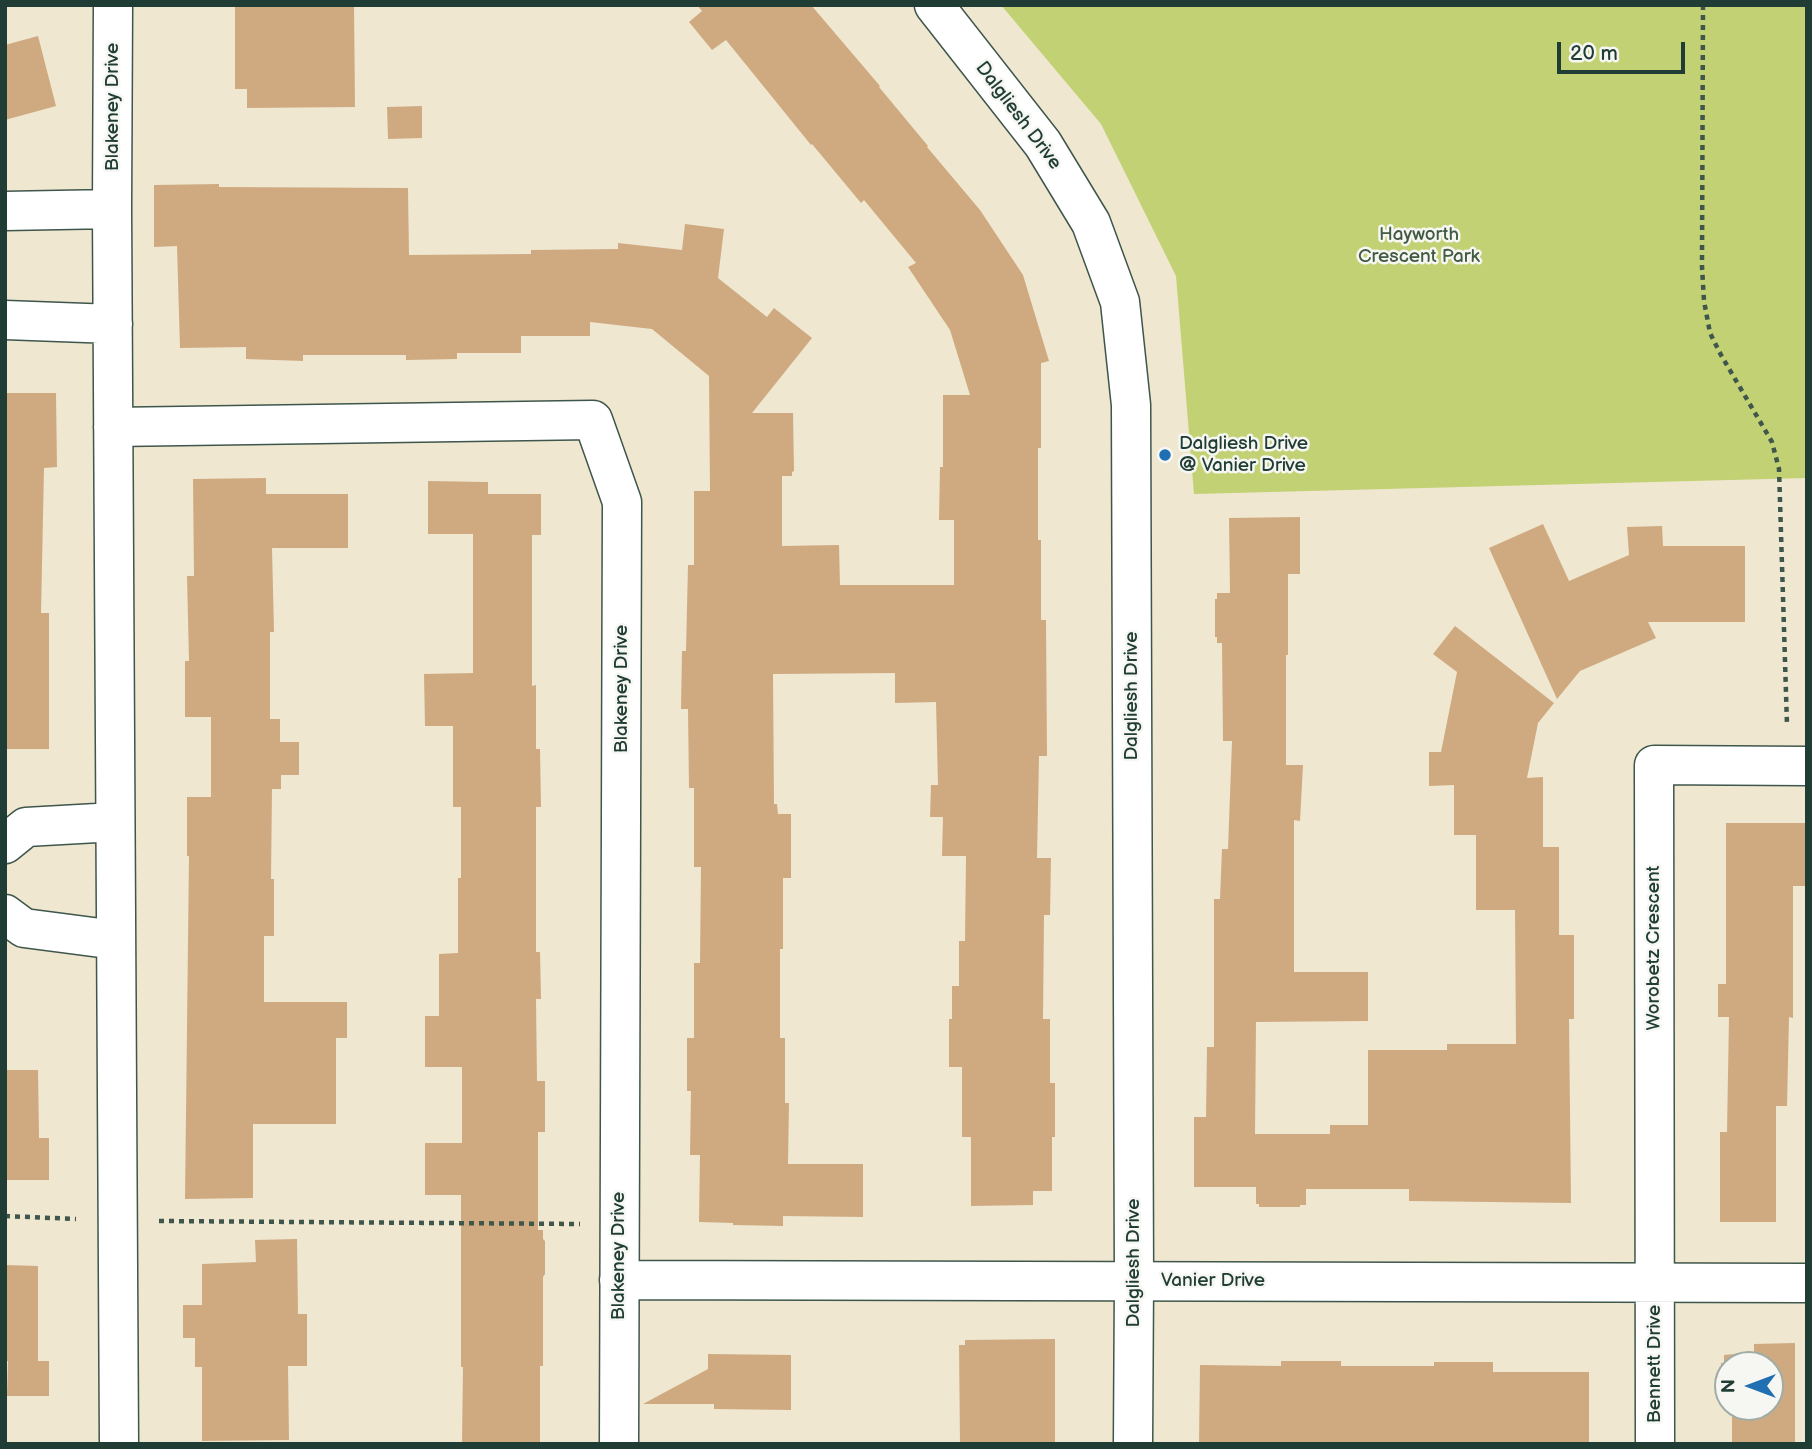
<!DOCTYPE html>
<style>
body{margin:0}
#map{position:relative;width:1812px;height:1449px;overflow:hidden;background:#efe7d0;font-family:"Balsamiq Sans",sans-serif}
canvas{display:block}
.frame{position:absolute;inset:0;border:7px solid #1f3d34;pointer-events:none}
.north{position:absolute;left:1714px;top:1351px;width:70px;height:70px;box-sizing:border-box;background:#f6f6f2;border:2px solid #a0aca6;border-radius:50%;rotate:270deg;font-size:19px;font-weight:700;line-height:28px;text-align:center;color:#1f3d34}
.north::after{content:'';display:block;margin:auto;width:24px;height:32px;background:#1f6fb2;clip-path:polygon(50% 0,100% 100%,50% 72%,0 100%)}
.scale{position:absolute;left:1557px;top:42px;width:128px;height:32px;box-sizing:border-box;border:4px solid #1f3d34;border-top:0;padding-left:9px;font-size:21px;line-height:24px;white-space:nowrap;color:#1f3d34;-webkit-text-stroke:5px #f6f6f2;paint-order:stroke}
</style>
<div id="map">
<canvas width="1812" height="1449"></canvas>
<div class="frame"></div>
<div class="north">N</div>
<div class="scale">20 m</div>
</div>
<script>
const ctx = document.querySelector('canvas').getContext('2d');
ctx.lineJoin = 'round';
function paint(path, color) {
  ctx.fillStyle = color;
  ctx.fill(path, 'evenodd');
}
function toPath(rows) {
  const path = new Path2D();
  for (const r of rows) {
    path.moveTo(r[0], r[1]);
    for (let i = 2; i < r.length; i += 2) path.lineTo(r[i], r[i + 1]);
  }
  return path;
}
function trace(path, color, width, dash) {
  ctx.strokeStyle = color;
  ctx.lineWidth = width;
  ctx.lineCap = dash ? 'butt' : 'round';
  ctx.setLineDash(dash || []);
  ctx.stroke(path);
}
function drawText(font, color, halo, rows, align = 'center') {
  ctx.font = font + ' "Balsamiq Sans",sans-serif';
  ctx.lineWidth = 5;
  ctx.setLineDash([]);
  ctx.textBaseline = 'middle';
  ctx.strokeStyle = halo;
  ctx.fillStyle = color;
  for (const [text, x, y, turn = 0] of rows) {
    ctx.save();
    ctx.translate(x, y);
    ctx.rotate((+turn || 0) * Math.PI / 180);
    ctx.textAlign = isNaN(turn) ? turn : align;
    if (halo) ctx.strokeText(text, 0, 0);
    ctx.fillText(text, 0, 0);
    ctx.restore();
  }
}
paint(toPath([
 [1001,5,1807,5,1807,478,1194,494,1176,276,1101,124]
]), '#c2d173');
paint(toPath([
 [235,5,354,5,355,107,247,108,247,89,235,89],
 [697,5,811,5,880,86,879,87,928,146,927,147,980,210,1023,275,1049,361,1041,363,1041,448,1038,448,1038,540,1041,540,1041,620,1046,620,1047,756,1039,756,1037,858,1051,858,1050,915,1044,915,1043,1019,1050,1019,1050,1083,1055,1083,1055,1137,1052,1137,1052,1191,1033,1191,1033,1205,971,1206,971,1137,962,1137,962,1067,949,1067,949,1019,952,1019,952,986,959,986,959,941,965,941,966,856,942,856,943,817,930,817,931,785,938,785,936,702,895,703,895,673,773,674,774,804,777,804,778,814,791,814,791,878,783,878,783,949,780,949,780,1038,785,1038,785,1103,789,1103,788,1164,863,1164,863,1217,783,1216,783,1226,733,1225,733,1223,699,1222,700,1155,690,1155,691,1091,687,1091,687,1038,694,1038,694,963,700,963,701,867,694,867,694,788,689,788,688,709,681,709,682,651,686,651,688,565,694,565,694,491,710,491,709,376,652,329,590,322,590,336,521,336,521,353,457,353,457,359,406,360,406,355,303,355,303,361,246,359,246,347,180,348,177,246,154,247,154,185,219,184,219,187,408,188,409,255,531,254,531,250,618,249,618,243,682,250,685,224,724,229,718,278,767,317,774,308,812,338,752,413,793,413,794,471,792,472,792,476,782,476,782,546,839,545,840,585,954,585,954,520,939,520,940,467,943,467,943,395,970,395,950,330,908,267,916,263,864,200,861,203,812,144,811,145,726,40,712,50,689,22,702,11],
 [38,36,56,106,5,120,5,45],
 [422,106,422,138,388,139,387,107],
 [5,393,56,393,57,467,44,468,41,613,49,613,49,749,5,749],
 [266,478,266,494,348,494,348,548,272,548,274,632,270,632,270,719,280,719,280,742,299,742,299,775,281,775,281,789,272,789,271,879,274,879,274,936,264,936,264,1002,347,1002,347,1038,336,1038,336,1124,253,1124,253,1198,185,1199,189,856,187,856,187,797,211,797,211,717,185,717,185,661,189,661,187,576,194,576,193,479],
 [428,481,488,482,488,494,541,494,541,535,532,535,532,686,536,685,536,749,540,749,541,807,536,807,536,952,540,952,541,999,536,999,537,1081,545,1081,545,1132,538,1132,538,1230,543,1230,543,1239,545,1241,545,1274,543,1277,543,1366,540,1366,540,1443,462,1443,463,1367,461,1367,461,1195,425,1195,425,1143,462,1143,462,1067,425,1067,425,1016,439,1016,439,954,458,953,458,878,461,878,461,807,453,807,453,726,425,726,424,674,473,673,473,534,428,534],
 [1300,517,1300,574,1288,574,1288,655,1286,655,1286,765,1303,765,1300,821,1294,820,1294,972,1368,972,1368,1021,1256,1022,1255,1134,1330,1134,1330,1125,1368,1125,1368,1050,1447,1050,1447,1044,1516,1044,1515,910,1476,910,1476,835,1454,835,1454,785,1429,786,1429,752,1441,752,1457,672,1433,654,1455,626,1554,703,1538,723,1527,778,1543,777,1543,847,1559,847,1559,935,1574,935,1574,1019,1569,1019,1571,1203,1409,1201,1409,1189,1306,1189,1306,1205,1300,1205,1300,1207,1259,1207,1259,1204,1256,1204,1256,1187,1194,1187,1194,1117,1206,1117,1207,1047,1214,1047,1214,899,1220,899,1222,849,1228,849,1232,741,1223,741,1222,643,1217,643,1217,637,1215,637,1215,599,1217,599,1217,593,1230,593,1229,518],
 [1543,524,1569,581,1629,555,1627,527,1662,526,1663,546,1745,546,1745,622,1648,622,1656,638,1580,671,1557,699,1489,548],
 [1726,823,1807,823,1807,886,1793,886,1793,1018,1789,1017,1787,1106,1776,1106,1776,1222,1720,1222,1720,1132,1727,1132,1729,1017,1718,1017,1718,984,1726,984],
 [5,1070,38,1070,39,1138,49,1138,49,1180,5,1180],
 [297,1239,298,1314,307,1314,307,1366,288,1366,289,1440,202,1441,202,1367,195,1367,195,1338,183,1338,183,1305,202,1305,202,1264,256,1262,255,1240],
 [5,1265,38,1266,38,1361,49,1361,49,1396,7,1396,8,1361,5,1361],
 [1055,1339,1055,1444,960,1444,959,1345,965,1345,965,1340],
 [1795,1343,1795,1444,1732,1444,1732,1407,1724,1407,1724,1400,1721,1400,1721,1363,1724,1363,1724,1355,1754,1352,1754,1344],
 [1728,1365,1770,1365,1770,1407,1728,1407],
 [708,1354,791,1355,791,1410,714,1409,714,1404,643,1404,708,1369],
 [1281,1361,1341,1361,1341,1366,1434,1366,1434,1362,1493,1362,1493,1372,1589,1372,1589,1444,1199,1444,1200,1365,1281,1366]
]), '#cfaa81');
const street = toPath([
 [113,5,112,209,119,1444],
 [5,211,112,209],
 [5,320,113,324],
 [113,427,593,420,622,502,619,1444],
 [5,844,26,827,115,822],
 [5,914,24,928,116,940],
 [619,1280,1807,1283],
 [1655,1444,1654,765,1807,766]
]);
const secondary = toPath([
 [934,5,1043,144,1091,223,1120,302,1131,405,1134,1280,1133,1444]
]);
trace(street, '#3e564b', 41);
trace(secondary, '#3e564b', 41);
trace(toPath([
 [1703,5,1702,267,1704,301,1710,333,1721,355,1772,442,1779,469,1787,725],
 [5,1216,76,1219],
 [159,1221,580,1224]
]), '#3e564b', 4.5, [5, 5]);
trace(street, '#fff', 38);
trace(secondary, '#fff', 38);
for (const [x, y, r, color] of [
 [1165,455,7,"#1f6fb2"]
]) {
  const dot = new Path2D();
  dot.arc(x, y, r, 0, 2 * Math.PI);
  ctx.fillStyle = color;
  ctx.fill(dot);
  trace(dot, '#f6f6f2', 2.5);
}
drawText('19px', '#1f3d34', '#f6f6f2', [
 ["Blakeney Drive",113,107,-90],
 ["Dalgliesh Drive",1018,116,53],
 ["Blakeney Drive",622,689,-90],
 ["Dalgliesh Drive",1132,696,-90],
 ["Worobetz Crescent",1654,948,-90],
 ["Blakeney Drive",619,1256,-90],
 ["Dalgliesh Drive",1134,1263,-90],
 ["Vanier Drive",1213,1281],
 ["Bennett Drive",1655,1364,-90]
]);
drawText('19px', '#405b41', '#f6f6f2', [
 ["Hayworth",1419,235],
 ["Crescent Park",1419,257]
]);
drawText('19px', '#1f3d34', '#f6f6f2', [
 ["Dalgliesh Drive",1179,444],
 ["@ Vanier Drive",1179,466]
], 'left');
</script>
